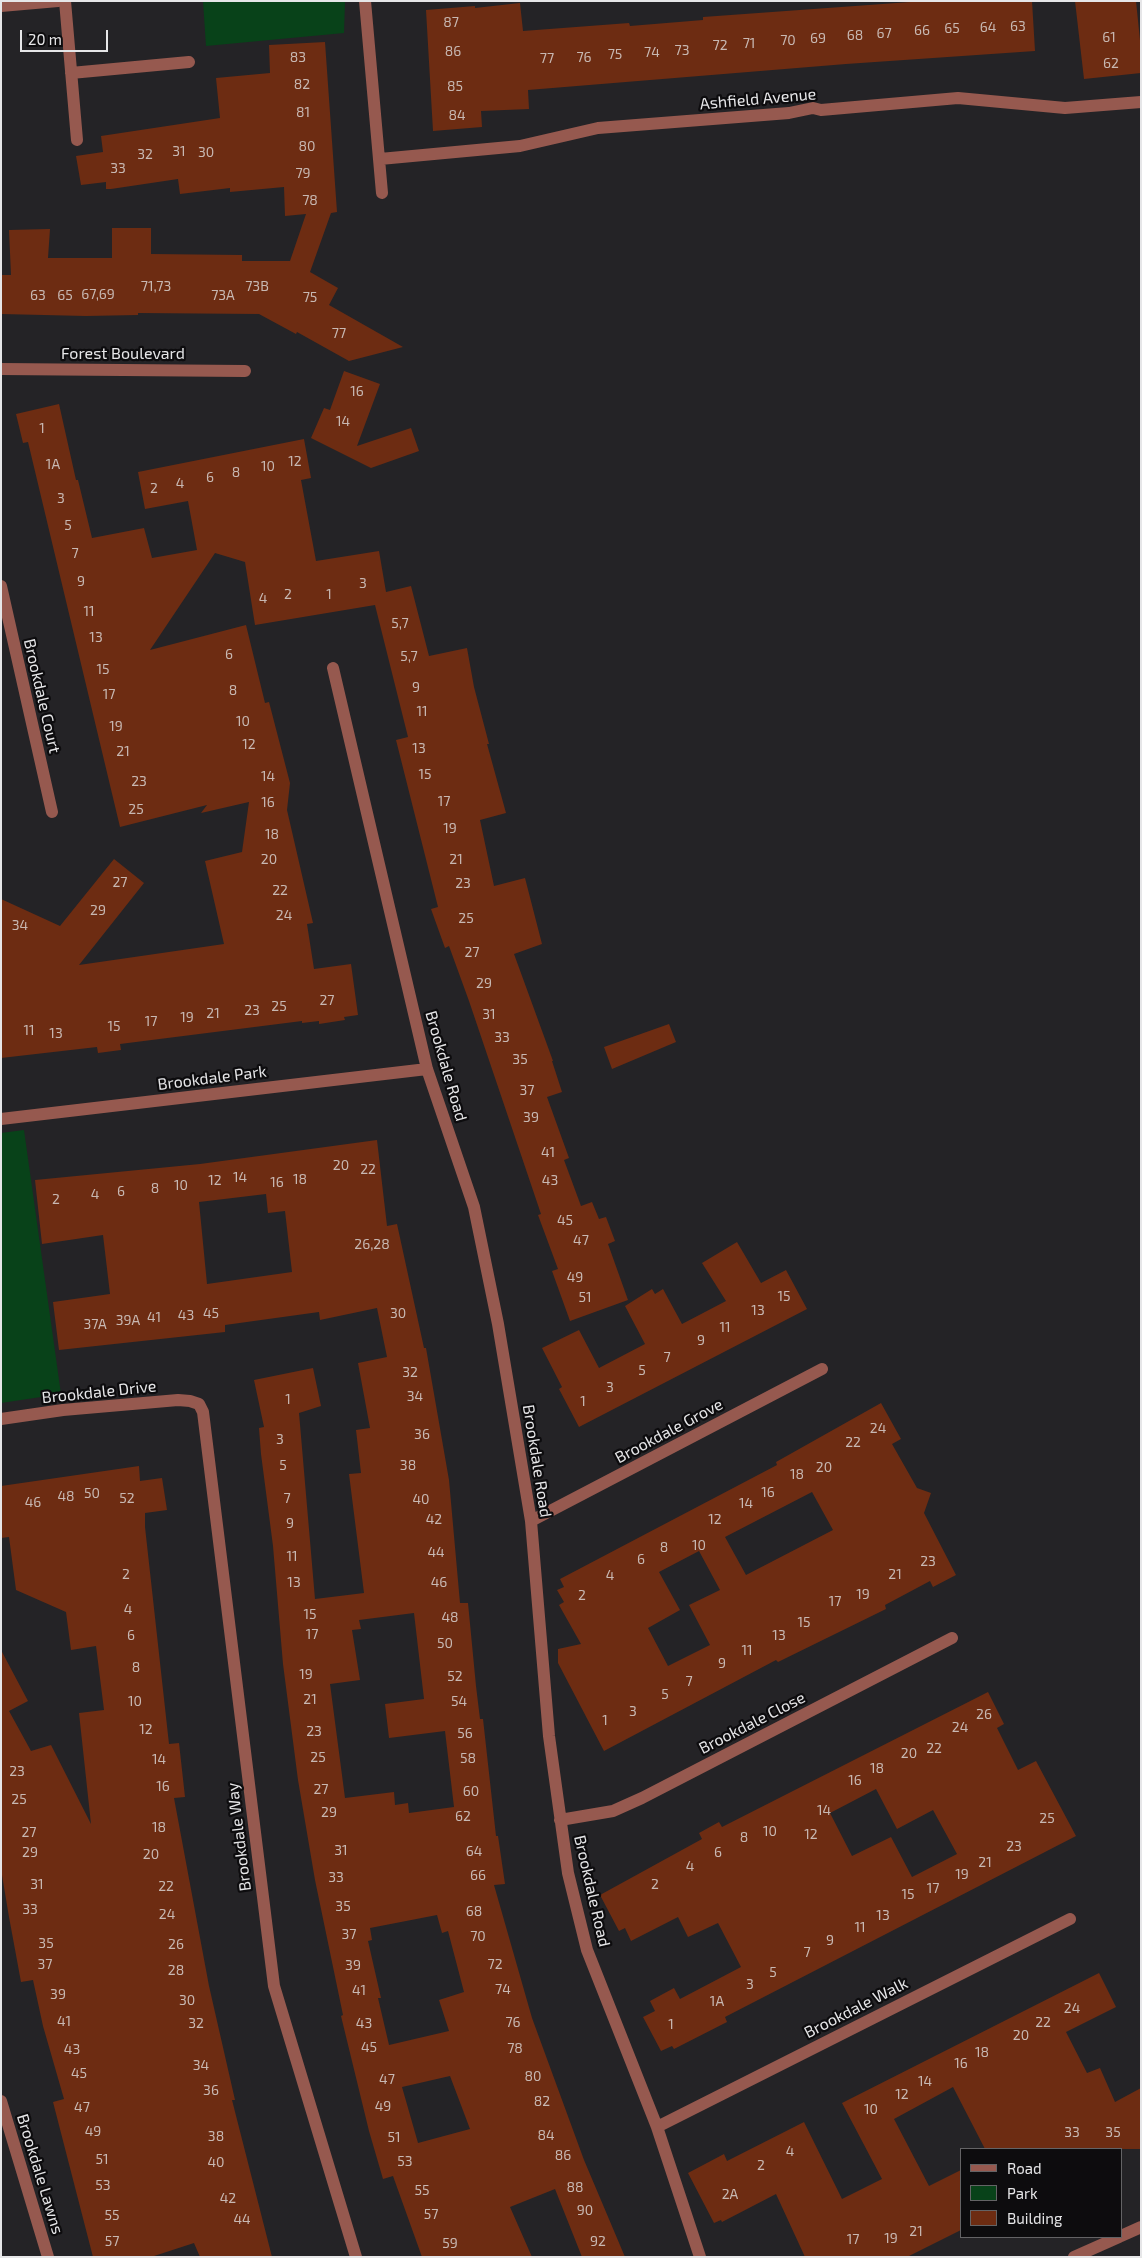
<!DOCTYPE html>
<style>
body{margin:0}
#map{position:relative;width:1142px;height:2258px;overflow:hidden;background:#242326;font-family:"Exo 2",sans-serif}
canvas{display:block}
.frame{position:absolute;inset:0;border:2px solid #e6e6e8;pointer-events:none}
.legend{position:absolute;left:960px;top:2148px;width:162px;height:90px;box-sizing:border-box;background:#0d0c0e;border:1px solid #646365;margin:0;padding:6px 9px;list-style:none;font-size:15px;color:#e6e6e8}
.legend li{display:flex;align-items:center;gap:10px;height:25px}
.legend b{width:25px;border:1px solid #646365}
.scale{position:absolute;left:20px;top:30px;width:88px;height:22px;box-sizing:border-box;border:2px solid #e6e6e8;border-top:0;padding-left:6px;font-size:15px;line-height:18px;white-space:nowrap;color:#e6e6e8;-webkit-text-stroke:4px #0d0c0e;paint-order:stroke}
</style>
<div id="map">
<canvas width="1142" height="2258"></canvas>
<div class="frame"></div>
<ul class="legend">
<li><b style="height:6px;background:#96594f"></b>Road</li>
<li><b style="height:14px;background:#084219"></b>Park</li>
<li><b style="height:14px;background:#6d2c12"></b>Building</li>
</ul>
<div class="scale">20 m</div>
</div>
<script>
const ctx = document.querySelector('canvas').getContext('2d');
ctx.lineJoin = 'round';
function paint(path, color) {
  ctx.fillStyle = color;
  ctx.fill(path, 'evenodd');
}
function toPath(rows) {
  const path = new Path2D();
  for (const r of rows) {
    path.moveTo(r[0], r[1]);
    for (let i = 2; i < r.length; i += 2) path.lineTo(r[i], r[i + 1]);
  }
  return path;
}
function trace(path, color, width, dash) {
  ctx.strokeStyle = color;
  ctx.lineWidth = width;
  ctx.lineCap = dash ? 'butt' : 'round';
  ctx.setLineDash(dash || []);
  ctx.stroke(path);
}
function drawText(font, color, halo, rows, align = 'center') {
  ctx.font = font + ' "Exo 2",sans-serif';
  ctx.lineWidth = 4.5;
  ctx.setLineDash([]);
  ctx.textBaseline = 'middle';
  ctx.strokeStyle = halo;
  ctx.fillStyle = color;
  for (const [text, x, y, turn = 0] of rows) {
    ctx.save();
    ctx.translate(x, y);
    ctx.rotate((+turn || 0) * Math.PI / 180);
    ctx.textAlign = isNaN(turn) ? turn : align;
    if (halo) ctx.strokeText(text, 0, 0);
    ctx.fillText(text, 0, 0);
    ctx.restore();
  }
}
paint(toPath([
 [203,1,345,1,344,33,206,46],
 [24,1130,61,1394,1,1403,1,1133]
]), '#084219');
paint(toPath([
 [924,1,1032,1,1035,51,846,64,528,90,529,109,481,111,482,127,433,131,426,10,475,6,475,8,520,3,523,31,629,23,630,26,703,20,703,17],
 [1075,1,1136,1,1141,50,1141,73,1084,79],
 [325,42,337,212,331,213,310,272,338,288,329,305,403,347,349,361,297,332,296,334,259,314,138,313,138,315,86,316,1,314,1,275,11,275,9,230,50,229,48,258,112,258,112,228,151,228,151,254,242,255,242,261,290,261,306,214,285,216,284,187,230,192,230,188,180,194,178,179,111,189,106,189,106,182,81,185,76,156,103,152,101,136,220,118,216,78,270,73,269,45],
 [344,371,380,384,357,446,411,428,419,451,371,468,311,438,324,408,330,410],
 [59,404,76,480,78,480,92,538,144,528,152,558,197,550,188,501,145,509,138,472,304,439,311,478,301,480,316,561,379,551,386,592,411,586,429,656,467,648,474,687,489,744,487,744,506,813,480,820,494,886,525,878,542,944,514,954,553,1061,552,1061,562,1092,547,1097,569,1158,564,1160,581,1206,592,1202,599,1219,606,1217,615,1241,608,1244,628,1300,570,1321,552,1271,558,1269,538,1215,541,1214,469,1001,449,946,445,948,431,909,438,907,396,740,408,737,375,605,255,625,245,562,215,553,150,650,246,625,265,703,269,702,290,783,287,810,313,923,307,924,314,969,351,964,358,1015,344,1017,345,1020,319,1024,319,1021,302,1023,302,1021,120,1044,121,1050,98,1053,97,1047,1,1058,1,899,60,926,114,859,144,883,79,965,224,944,205,861,242,852,249,802,201,813,207,805,120,827,28,442,23,443,16,414],
 [669,1024,676,1042,612,1069,604,1047],
 [377,1140,387,1226,397,1224,424,1348,426,1348,449,1480,460,1603,468,1603,476,1686,480,1719,483,1719,496,1836,498,1836,505,1884,494,1885,532,2018,584,2160,625,2257,582,2257,555,2189,510,2207,532,2257,422,2257,393,2176,383,2179,369,2131,341,2016,343,2015,315,1880,298,1780,283,1664,273,1546,261,1454,259,1428,264,1427,254,1380,313,1368,321,1406,299,1413,315,1599,364,1593,349,1474,361,1473,356,1430,370,1428,358,1363,387,1357,377,1308,320,1320,319,1312,225,1325,225,1332,59,1350,53,1302,110,1294,103,1235,42,1244,35,1180,200,1164],
 [266,1194,268,1213,285,1211,292,1272,207,1284,199,1202],
 [414,1613,424,1699,385,1704,389,1738,445,1731,454,1807,409,1813,408,1803,395,1805,394,1792,345,1798,330,1684,360,1680,352,1630,361,1629,359,1620],
 [437,1915,442,1933,448,1931,464,1992,439,2000,449,2031,389,2045,378,1998,381,1998,368,1941,372,1940,370,1928],
 [450,2076,470,2129,418,2143,402,2087],
 [737,1242,761,1283,786,1270,807,1309,579,1427,559,1389,562,1387,542,1348,579,1330,599,1368,645,1344,625,1306,652,1289,655,1294,663,1289,682,1324,726,1301,702,1263],
 [881,1403,901,1439,892,1444,917,1488,931,1493,924,1513,956,1575,933,1587,930,1581,885,1605,886,1609,778,1662,776,1660,604,1751,558,1663,558,1649,581,1644,559,1605,564,1602,557,1590,564,1587,560,1579,777,1465,776,1462],
 [812,1492,833,1530,746,1575,725,1537],
 [699,1551,720,1590,689,1605,710,1645,668,1666,648,1628,680,1610,659,1572],
 [139,1466,140,1481,162,1478,167,1510,145,1513,145,1527,169,1744,179,1743,185,1797,174,1798,209,1986,235,2100,232,2100,272,2257,200,2257,194,2243,151,2257,93,2257,53,2102,64,2099,43,2026,33,1980,21,1982,9,1917,1,1869,1,1650,28,1701,9,1711,31,1751,51,1745,91,1824,79,1713,104,1710,96,1646,71,1650,66,1612,16,1590,9,1537,1,1538,1,1486],
 [988,1692,1004,1724,997,1728,1018,1770,1036,1761,1076,1836,725,2017,727,2022,674,2049,672,2046,661,2051,643,2017,655,2011,650,2001,674,1988,680,1999,741,1967,718,1923,688,1937,678,1917,631,1941,625,1928,619,1931,600,1895,702,1839,699,1833,719,1822,722,1827],
 [876,1789,897,1829,933,1810,957,1854,912,1877,891,1837,852,1856,830,1813],
 [1099,1973,1116,2007,1066,2032,1087,2073,1100,2068,1115,2102,1141,2088,1141,2149,985,2149,953,2087,894,2119,929,2186,961,2170,961,2230,907,2257,805,2257,776,2194,722,2222,721,2220,714,2223,688,2173,724,2154,727,2161,804,2122,842,2199,882,2179,842,2103]
]), '#6d2c12');
trace(toPath([
 [65,1,77,140],
 [365,1,382,193],
 [1,6,58,1],
 [71,73,189,62],
 [380,159,520,146,598,128,789,113,813,108,821,110,958,98,1065,108,1141,102],
 [1,369,245,371],
 [1,586,52,812],
 [333,668,427,1069,474,1207,498,1324,531,1521,549,1736,568,1873,587,1950,657,2127,700,2257],
 [1,1119,427,1069],
 [1,1419,63,1410,178,1400,190,1401,199,1404,203,1412,274,1986,356,2257],
 [531,1521,822,1369],
 [560,1820,613,1811,642,1798,952,1638],
 [1,2101,48,2257],
 [657,2127,1070,1919],
 [1121,2236,1141,2227],
 [1074,2257,1119,2237]
]), '#96594f', 12);
drawText('14px', '#c8b8b2', null, [
 ["87",451,22],
 ["63",1018,26],
 ["64",988,27],
 ["65",952,28],
 ["66",922,30],
 ["67",884,33],
 ["68",855,35],
 ["61",1109,37],
 ["69",818,38],
 ["70",788,40],
 ["71",749,43],
 ["72",720,45],
 ["73",682,50],
 ["86",453,51],
 ["74",652,52],
 ["75",615,54],
 ["83",298,57],
 ["76",584,57],
 ["77",547,58],
 ["62",1111,63],
 ["82",302,84],
 ["85",455,86],
 ["81",303,112],
 ["84",457,115],
 ["80",307,146],
 ["31",179,151],
 ["30",206,152],
 ["32",145,154],
 ["33",118,168],
 ["79",303,173],
 ["78",310,200],
 ["71,73",156,286],
 ["73B",257,286],
 ["67,69",98,294],
 ["63",38,295],
 ["65",65,295],
 ["73A",223,295],
 ["75",310,297],
 ["77",339,333],
 ["16",357,391],
 ["14",343,421],
 ["1",42,428],
 ["12",295,461],
 ["1A",53,464],
 ["10",268,466],
 ["8",236,472],
 ["6",210,477],
 ["4",180,483],
 ["2",154,488],
 ["3",61,498],
 ["5",68,525],
 ["7",75,553],
 ["9",81,581],
 ["3",363,583],
 ["2",288,594],
 ["1",329,594],
 ["4",263,598],
 ["11",89,611],
 ["5,7",400,623],
 ["13",96,637],
 ["6",229,654],
 ["5,7",409,656],
 ["15",103,669],
 ["9",416,687],
 ["8",233,690],
 ["17",109,694],
 ["11",422,711],
 ["10",243,721],
 ["19",116,726],
 ["12",249,744],
 ["13",419,748],
 ["21",123,751],
 ["15",425,774],
 ["14",268,776],
 ["23",139,781],
 ["17",444,801],
 ["16",268,802],
 ["25",136,809],
 ["19",450,828],
 ["18",272,834],
 ["20",269,859],
 ["21",456,859],
 ["27",120,882],
 ["23",463,883],
 ["22",280,890],
 ["29",98,910],
 ["24",284,915],
 ["25",466,918],
 ["34",20,925],
 ["27",472,952],
 ["29",484,983],
 ["27",327,1000],
 ["25",279,1006],
 ["23",252,1010],
 ["21",213,1013],
 ["31",489,1014],
 ["19",187,1017],
 ["17",151,1021],
 ["15",114,1026],
 ["11",29,1030],
 ["13",56,1033],
 ["33",502,1037],
 ["35",520,1059],
 ["37",527,1090],
 ["39",531,1117],
 ["41",548,1152],
 ["20",341,1165],
 ["22",368,1169],
 ["14",240,1177],
 ["18",300,1179],
 ["12",215,1180],
 ["43",550,1180],
 ["16",277,1182],
 ["10",181,1185],
 ["8",155,1188],
 ["6",121,1191],
 ["4",95,1194],
 ["2",56,1199],
 ["45",565,1220],
 ["47",581,1240],
 ["26,28",372,1244],
 ["49",575,1277],
 ["15",784,1296],
 ["51",585,1297],
 ["13",758,1310],
 ["45",211,1313],
 ["30",398,1313],
 ["43",186,1315],
 ["41",154,1317],
 ["39A",128,1320],
 ["37A",95,1324],
 ["11",725,1327],
 ["9",701,1340],
 ["7",667,1357],
 ["5",642,1370],
 ["32",410,1372],
 ["3",610,1387],
 ["34",415,1396],
 ["1",288,1399],
 ["1",583,1401],
 ["24",878,1428],
 ["36",422,1434],
 ["3",280,1439],
 ["22",853,1442],
 ["5",283,1465],
 ["38",408,1465],
 ["20",824,1467],
 ["18",797,1474],
 ["16",768,1492],
 ["50",92,1493],
 ["48",66,1496],
 ["52",127,1498],
 ["7",287,1498],
 ["40",421,1499],
 ["46",33,1502],
 ["14",746,1503],
 ["42",434,1519],
 ["12",715,1519],
 ["9",290,1523],
 ["10",699,1545],
 ["8",664,1547],
 ["44",436,1552],
 ["11",292,1556],
 ["6",641,1559],
 ["23",928,1561],
 ["2",126,1574],
 ["21",895,1574],
 ["4",610,1575],
 ["13",294,1582],
 ["46",439,1582],
 ["19",863,1594],
 ["2",582,1595],
 ["17",835,1601],
 ["4",128,1609],
 ["15",310,1614],
 ["48",450,1617],
 ["15",804,1622],
 ["17",312,1634],
 ["6",131,1635],
 ["13",779,1635],
 ["50",445,1643],
 ["11",747,1650],
 ["9",722,1663],
 ["8",136,1667],
 ["19",306,1674],
 ["52",455,1676],
 ["7",689,1681],
 ["5",665,1694],
 ["21",310,1699],
 ["10",135,1701],
 ["54",459,1701],
 ["3",633,1711],
 ["26",984,1714],
 ["1",605,1720],
 ["24",960,1727],
 ["12",146,1729],
 ["23",314,1731],
 ["56",465,1733],
 ["22",934,1748],
 ["20",909,1753],
 ["25",318,1757],
 ["58",468,1758],
 ["14",159,1759],
 ["18",877,1768],
 ["23",17,1771],
 ["16",855,1780],
 ["16",163,1786],
 ["27",321,1789],
 ["60",471,1791],
 ["25",19,1799],
 ["14",824,1810],
 ["29",329,1812],
 ["62",463,1816],
 ["25",1047,1818],
 ["18",159,1827],
 ["10",770,1831],
 ["27",29,1832],
 ["12",811,1834],
 ["8",744,1837],
 ["23",1014,1846],
 ["31",341,1850],
 ["64",474,1851],
 ["29",30,1852],
 ["6",718,1852],
 ["20",151,1854],
 ["21",985,1862],
 ["4",690,1866],
 ["19",962,1874],
 ["66",478,1875],
 ["33",336,1877],
 ["31",37,1884],
 ["2",655,1884],
 ["22",166,1886],
 ["17",933,1888],
 ["15",908,1894],
 ["35",343,1906],
 ["33",30,1909],
 ["68",474,1911],
 ["24",167,1914],
 ["13",883,1915],
 ["11",860,1927],
 ["37",349,1934],
 ["70",478,1936],
 ["9",830,1940],
 ["35",46,1943],
 ["26",176,1944],
 ["7",807,1952],
 ["37",45,1964],
 ["72",495,1964],
 ["39",353,1965],
 ["28",176,1970],
 ["5",773,1972],
 ["3",750,1984],
 ["74",503,1989],
 ["41",359,1990],
 ["39",58,1994],
 ["30",187,2000],
 ["1A",717,2001],
 ["24",1072,2008],
 ["41",64,2021],
 ["76",513,2022],
 ["22",1043,2022],
 ["32",196,2023],
 ["43",364,2023],
 ["1",671,2024],
 ["20",1021,2035],
 ["45",369,2047],
 ["78",515,2048],
 ["43",72,2049],
 ["18",982,2052],
 ["16",961,2063],
 ["34",201,2065],
 ["45",79,2073],
 ["80",533,2076],
 ["47",387,2079],
 ["14",925,2081],
 ["36",211,2090],
 ["12",902,2094],
 ["82",542,2101],
 ["49",383,2106],
 ["47",82,2107],
 ["10",871,2109],
 ["49",93,2131],
 ["33",1072,2132],
 ["35",1113,2132],
 ["84",546,2135],
 ["38",216,2136],
 ["51",394,2137],
 ["4",790,2151],
 ["86",563,2155],
 ["51",102,2159],
 ["53",405,2161],
 ["40",216,2162],
 ["2",761,2165],
 ["53",103,2185],
 ["88",575,2187],
 ["55",422,2190],
 ["2A",730,2194],
 ["42",228,2198],
 ["90",585,2210],
 ["57",431,2214],
 ["55",112,2215],
 ["44",242,2219],
 ["21",916,2231],
 ["19",891,2238],
 ["17",853,2239],
 ["57",112,2241],
 ["92",598,2241],
 ["59",450,2243]
]);
drawText('16px', '#e6e6e8', '#0d0c0e', [
 ["Ashfield Avenue",758,99,-5],
 ["Forest Boulevard",123,354],
 ["Brookdale Court",42,696,77],
 ["Brookdale Road",446,1066,74],
 ["Brookdale Park",212,1078,-7],
 ["Brookdale Drive",99,1392,-6],
 ["Brookdale Grove",669,1431,-28],
 ["Brookdale Road",537,1461,81],
 ["Brookdale Close",752,1723,-27],
 ["Brookdale Way",239,1837,-97],
 ["Brookdale Road",592,1891,77],
 ["Brookdale Walk",856,2008,-27],
 ["Brookdale Lawns",40,2174,73]
]);
</script>
